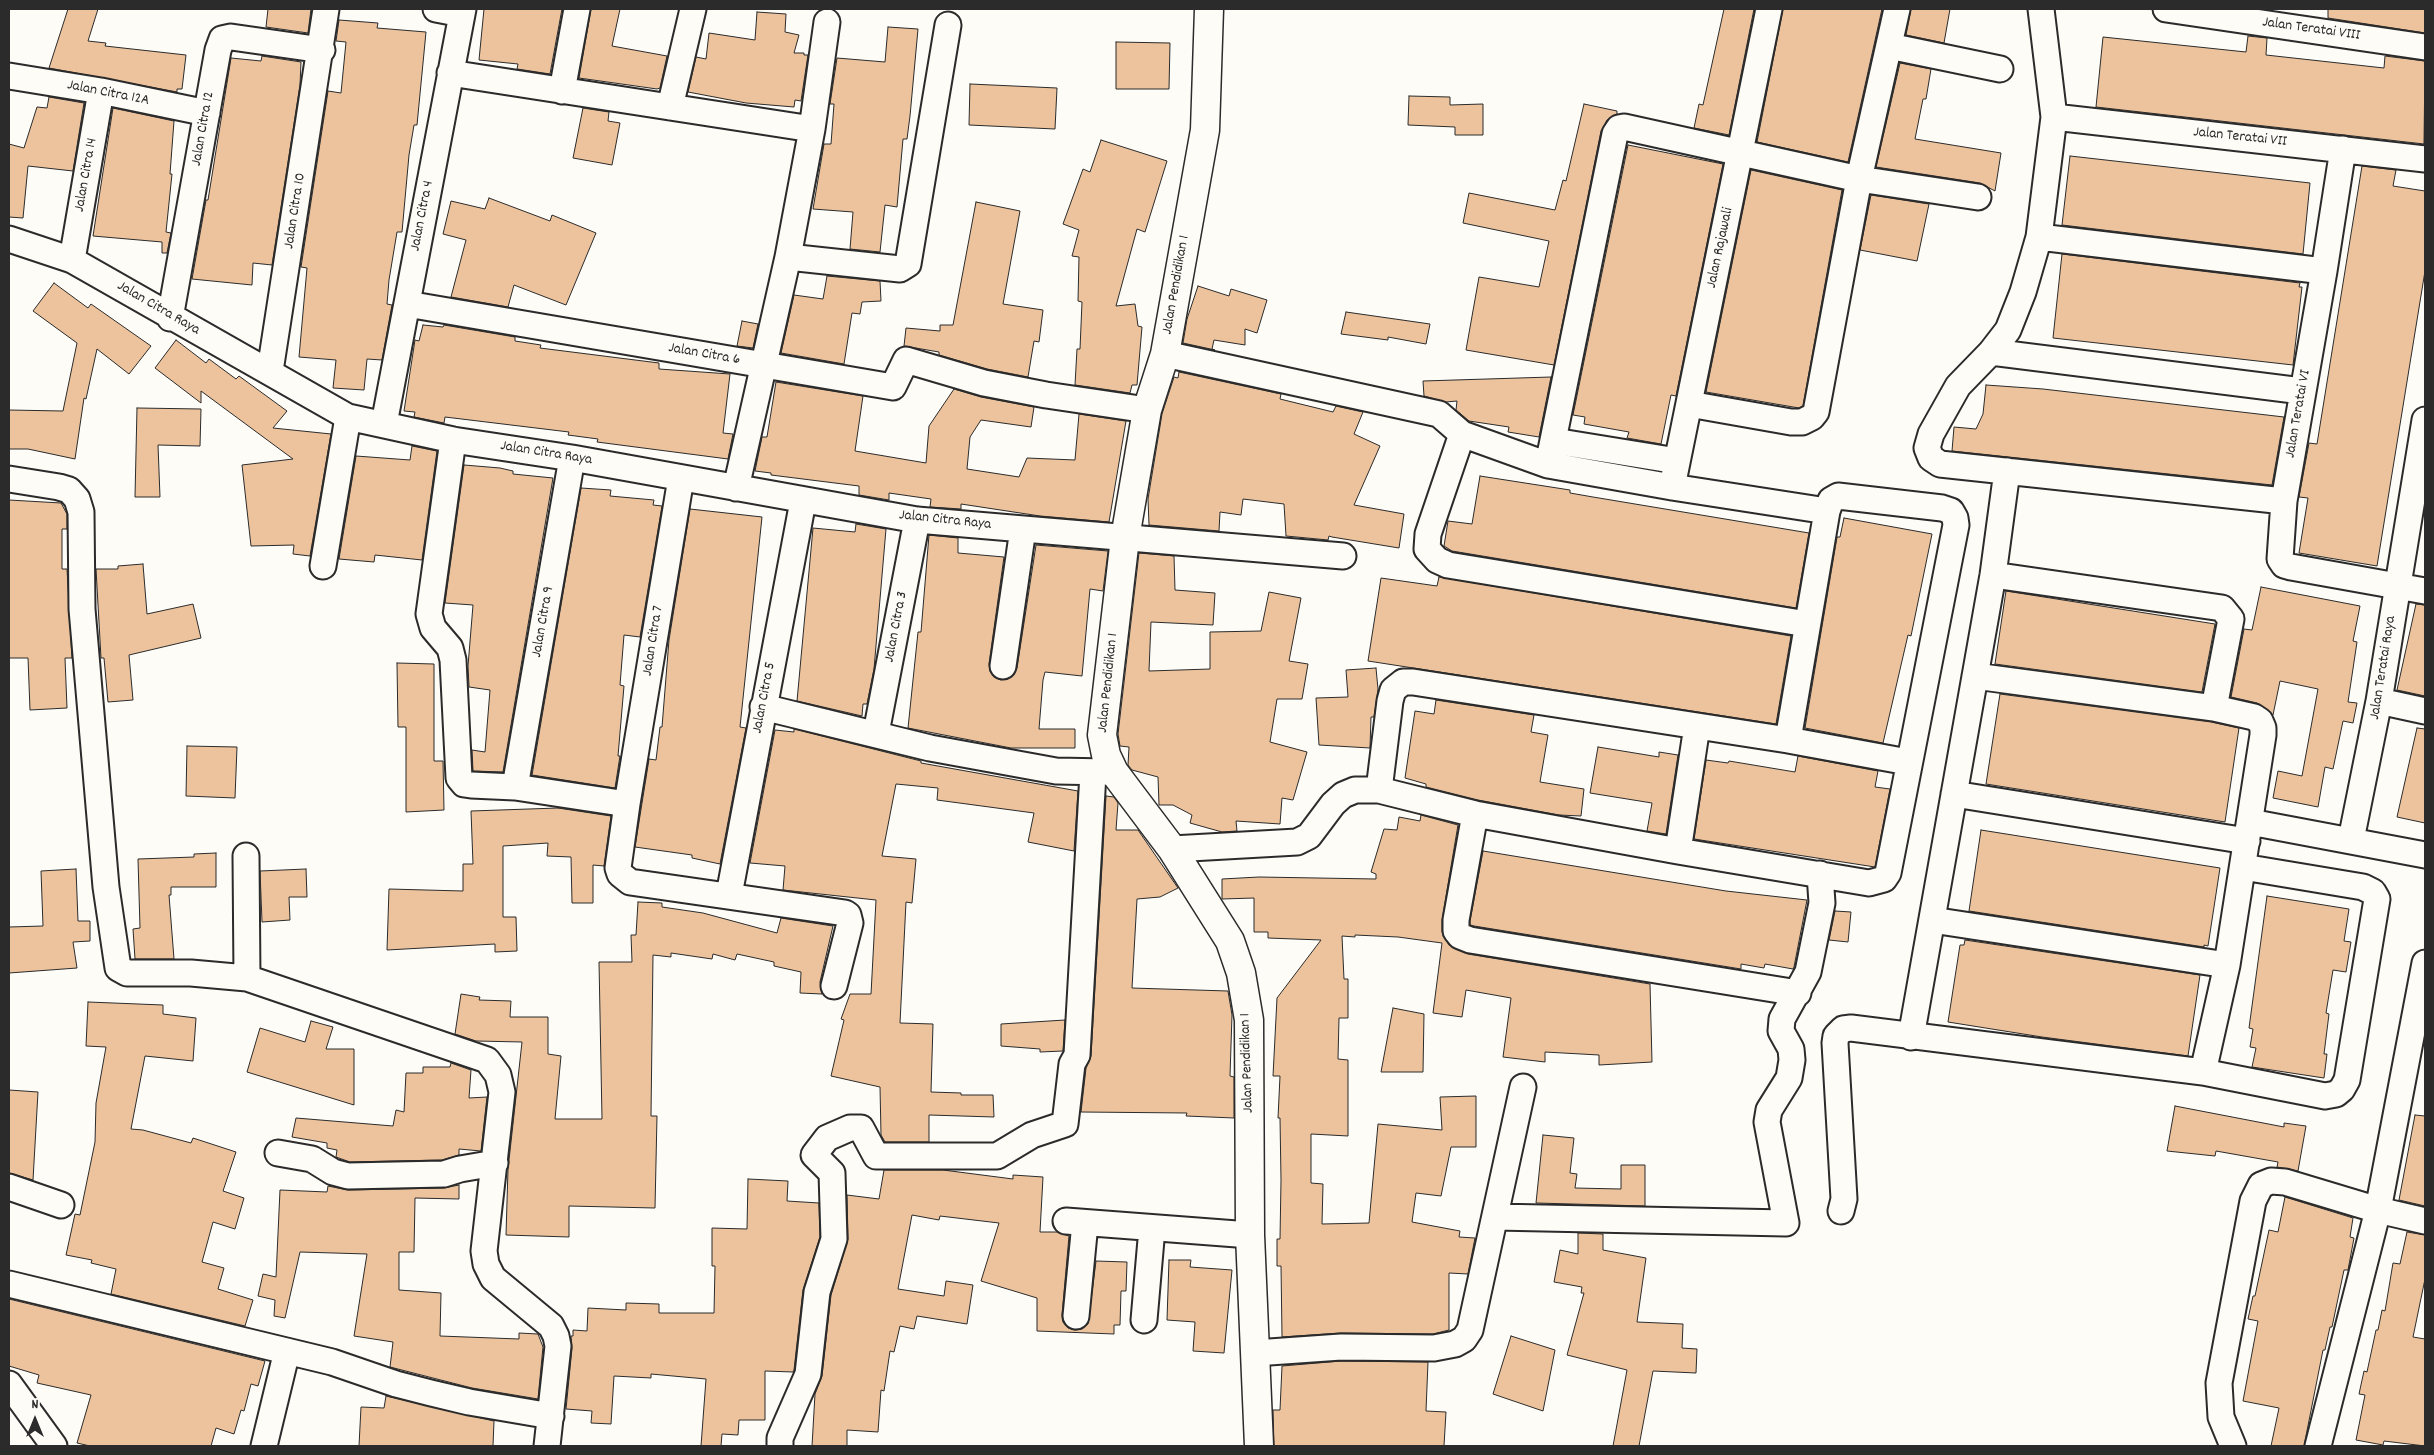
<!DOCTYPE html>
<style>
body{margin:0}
#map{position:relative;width:2434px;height:1455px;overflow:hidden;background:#fdfcf7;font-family:Dekko,sans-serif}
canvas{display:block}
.frame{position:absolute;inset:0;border:10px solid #2b2b2b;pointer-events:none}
.north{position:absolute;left:10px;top:1395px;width:50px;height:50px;-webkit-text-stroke:4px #fdfcf7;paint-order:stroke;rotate:0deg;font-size:14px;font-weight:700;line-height:20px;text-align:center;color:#2b2b2b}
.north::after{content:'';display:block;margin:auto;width:18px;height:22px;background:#2b2b2b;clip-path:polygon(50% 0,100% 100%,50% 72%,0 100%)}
</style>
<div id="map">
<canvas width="2434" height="1455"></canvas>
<div class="frame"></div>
<div class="north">N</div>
</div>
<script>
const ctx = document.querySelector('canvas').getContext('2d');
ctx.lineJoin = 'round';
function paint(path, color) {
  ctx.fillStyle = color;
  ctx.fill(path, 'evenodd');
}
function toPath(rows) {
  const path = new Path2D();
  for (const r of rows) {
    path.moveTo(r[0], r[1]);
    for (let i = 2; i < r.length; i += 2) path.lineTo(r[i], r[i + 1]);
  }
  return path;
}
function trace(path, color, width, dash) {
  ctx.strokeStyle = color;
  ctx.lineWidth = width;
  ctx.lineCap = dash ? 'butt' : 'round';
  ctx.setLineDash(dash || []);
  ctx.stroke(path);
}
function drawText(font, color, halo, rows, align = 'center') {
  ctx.font = font + ' Dekko,sans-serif';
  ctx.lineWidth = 4;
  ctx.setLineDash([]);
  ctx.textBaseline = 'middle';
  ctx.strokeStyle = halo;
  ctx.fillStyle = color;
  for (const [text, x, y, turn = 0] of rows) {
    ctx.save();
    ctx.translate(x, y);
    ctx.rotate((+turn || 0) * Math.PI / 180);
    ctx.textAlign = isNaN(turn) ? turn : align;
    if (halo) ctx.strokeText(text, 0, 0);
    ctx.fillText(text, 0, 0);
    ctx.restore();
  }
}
const building = toPath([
 [68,9,98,9,88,41,106,43,105,46,186,55,182,89,177,89,177,92,49,68,68,9],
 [268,9,311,9,308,33,266,27,268,9],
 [484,9,562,9,550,74,517,69,518,64,479,60,484,9],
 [591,9,620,9,612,46,667,56,660,88,657,89,579,78,591,9],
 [1724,9,1754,9,1729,135,1694,128,1699,104,1703,105,1724,9],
 [1783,9,1882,9,1848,162,1757,142,1783,9],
 [1911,9,1950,9,1944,43,1906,35,1911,9],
 [2328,9,2425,9,2425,33,2328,18,2328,9],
 [757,12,786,14,785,32,799,35,794,53,804,53,804,55,808,55,801,101,795,100,794,107,746,103,688,92,696,57,706,59,709,33,755,40,757,12],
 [339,20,378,23,377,28,426,32,417,125,414,125,409,155,402,232,397,232,389,280,387,304,392,305,382,360,367,359,364,390,333,388,336,360,299,357,307,268,301,267,328,91,341,93,346,42,336,41,339,20],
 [888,27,918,29,910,116,907,139,903,139,897,207,885,205,880,252,850,249,853,212,813,209,824,144,831,144,834,104,830,104,837,58,885,62,888,27],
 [2248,36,2267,38,2266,55,2384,68,2385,56,2425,61,2424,144,2096,107,2103,37,2246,52,2248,36],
 [1116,42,1170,43,1169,89,1116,89,1116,42],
 [262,56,301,62,300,85,272,265,253,263,252,285,192,279,206,200,208,200,231,58,261,61,262,56],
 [1900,63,1931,69,1926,99,1923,99,1915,139,2001,153,1995,191,1980,183,1876,167,1900,63],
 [970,84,1057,88,1055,129,969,125,970,84],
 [1409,96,1450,97,1450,105,1483,104,1483,135,1455,135,1455,127,1408,125,1409,96],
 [49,97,84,103,73,171,28,166,23,218,9,217,9,144,24,148,37,107,47,108,49,97],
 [1584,104,1617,111,1617,114,1607,120,1601,131,1554,365,1466,350,1479,277,1539,287,1549,241,1463,223,1469,193,1555,210,1563,180,1566,181,1584,104],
 [113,108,174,121,170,174,172,174,166,232,171,233,167,253,162,253,162,242,93,236,113,108],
 [583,108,609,112,608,121,620,123,612,165,573,158,583,108],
 [1101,140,1167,161,1145,232,1137,229,1116,306,1135,304,1138,326,1142,327,1137,385,1132,385,1130,393,1075,385,1077,349,1080,349,1082,302,1078,301,1079,257,1072,256,1079,230,1063,224,1083,169,1090,172,1101,140],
 [1628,145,1723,164,1676,396,1671,395,1661,444,1627,438,1629,432,1584,424,1585,417,1573,415,1628,145],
 [2070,156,2310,183,2303,254,2062,225,2070,156],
 [2362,166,2396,170,2393,186,2425,191,2425,271,2377,566,2299,553,2308,498,2299,497,2309,443,2317,444,2362,166],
 [1751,170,1842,190,1803,406,1799,408,1706,392,1751,170],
 [1871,195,1929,204,1917,261,1860,250,1871,195],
 [489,198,550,221,552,215,596,233,566,305,514,285,508,307,451,297,466,240,443,234,451,201,485,209,489,198],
 [976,202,1020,211,1003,304,1043,310,1039,342,1034,341,1028,377,987,369,939,355,939,352,904,346,906,328,940,331,940,325,953,325,976,202],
 [2062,254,2300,283,2299,287,2302,287,2293,365,2053,338,2062,254],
 [827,276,880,281,881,301,862,302,860,314,852,313,844,364,781,353,794,295,823,299,827,276],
 [54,283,88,308,91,304,151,346,129,374,97,349,86,399,84,398,75,459,28,449,9,449,9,410,63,411,77,343,33,311,54,283],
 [1198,286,1229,296,1231,289,1267,300,1257,333,1245,329,1245,345,1214,340,1212,349,1215,350,1183,343,1187,319,1198,286],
 [1346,312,1430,324,1426,344,1388,337,1388,340,1341,334,1346,312],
 [742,321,758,324,753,348,737,346,742,321],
 [423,325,443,327,444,325,515,337,515,341,541,345,540,348,659,363,659,369,730,374,723,433,733,434,728,459,597,442,598,439,568,435,569,432,445,417,444,423,414,417,415,412,404,411,415,340,419,341,423,325],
 [176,340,206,363,209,359,236,379,239,376,287,411,273,428,331,434,310,556,293,554,294,545,251,546,242,465,293,459,201,391,201,403,155,368,176,340],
 [1179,372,1281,394,1280,399,1333,412,1336,406,1363,412,1354,434,1380,446,1354,505,1404,514,1399,548,1332,537,1329,536,1328,540,1286,536,1284,504,1243,499,1241,515,1220,512,1219,531,1149,525,1148,499,1162,414,1174,377,1178,378,1179,372],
 [1551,377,1539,437,1508,432,1509,427,1469,421,1456,410,1457,401,1446,402,1424,396,1423,381,1551,377],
 [776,382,863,396,855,451,926,463,929,426,954,389,981,397,1034,407,1031,427,981,420,970,437,967,469,1019,477,1027,458,1075,460,1079,414,1126,421,1109,522,1040,516,961,504,961,509,930,507,931,499,889,493,889,500,859,495,859,486,771,475,771,473,755,471,762,437,767,437,776,382],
 [1986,385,2043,389,2284,417,2272,485,1952,451,1954,427,1976,429,1983,414,1986,385],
 [137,408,201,409,200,446,158,445,160,497,135,497,137,408],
 [412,446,437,451,422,560,375,555,374,562,339,559,356,456,410,460,412,446],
 [464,465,500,468,513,471,513,474,553,478,503,772,473,771,472,750,485,752,490,690,469,687,468,666,473,605,445,603,464,465],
 [1480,476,1570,490,1570,493,1593,497,1809,533,1796,608,1452,551,1444,546,1448,521,1472,524,1480,476],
 [581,488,611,490,610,496,654,500,653,505,662,506,640,637,624,635,620,685,624,686,618,756,620,756,615,788,532,775,581,488],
 [9,500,61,503,67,514,67,529,62,529,62,569,67,569,72,658,65,658,67,708,30,710,28,658,9,658,9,500],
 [690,509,762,517,740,727,746,728,720,864,692,858,692,855,635,847,649,759,656,760,660,727,662,727,669,640,690,509],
 [1844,518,1932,534,1911,636,1908,635,1883,743,1805,728,1837,537,1840,537,1844,518],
 [856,524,886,529,874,669,867,704,863,704,862,716,797,701,813,528,855,532,856,524],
 [929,535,958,538,958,553,1004,557,989,664,990,671,994,677,1001,680,1014,675,1017,668,1036,545,1108,551,1103,591,1090,589,1082,676,1045,672,1043,680,1039,729,1075,729,1075,748,1011,748,908,728,918,632,921,632,929,535],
 [1139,553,1174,556,1175,590,1215,593,1213,625,1151,622,1149,671,1210,669,1210,632,1261,631,1269,592,1301,598,1289,661,1308,664,1302,699,1277,699,1270,742,1307,752,1293,800,1282,798,1280,824,1236,821,1237,831,1222,832,1190,823,1192,815,1173,805,1159,805,1158,777,1132,770,1128,765,1129,747,1120,746,1118,734,1139,553],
 [143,564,147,614,193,604,201,638,129,655,133,700,108,702,104,658,101,658,96,569,118,569,118,566,143,564],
 [1439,577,1791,636,1776,724,1368,661,1381,578,1437,586,1439,577],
 [2261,587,2360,606,2353,641,2357,642,2348,702,2357,703,2353,723,2343,721,2333,769,2325,767,2318,807,2273,798,2278,771,2302,776,2318,689,2280,681,2273,715,2257,703,2231,697,2244,629,2252,630,2261,587],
 [2006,591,2215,624,2202,692,1995,664,2006,591],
 [2416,604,2425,605,2425,696,2397,690,2416,604],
 [397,663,434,664,434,761,443,761,444,810,406,812,406,727,398,727,397,663],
 [1376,668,1378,689,1374,717,1371,717,1370,748,1319,745,1316,698,1348,697,1346,670,1376,668],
 [2000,694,2211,722,2239,728,2225,822,1986,784,2000,694],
 [1436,700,1534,715,1531,732,1548,735,1540,782,1584,789,1581,816,1559,815,1478,800,1426,787,1426,784,1405,778,1415,711,1434,714,1436,700],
 [2417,728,2425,729,2425,823,2397,817,2417,728],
 [794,729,921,761,921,763,1078,791,1074,851,1028,842,1034,813,937,800,938,788,896,784,882,856,916,859,912,903,906,902,900,1023,933,1024,931,1092,961,1093,961,1095,993,1095,994,1117,929,1115,929,1142,885,1142,881,1135,880,1087,831,1076,844,1020,841,1019,850,994,871,994,876,900,783,890,785,866,750,863,775,730,794,732,794,729],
 [187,746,237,747,235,798,186,796,187,746],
 [1598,747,1659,757,1659,752,1678,755,1666,834,1647,831,1652,803,1590,793,1598,747],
 [1798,756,1878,771,1875,787,1890,789,1875,867,1694,839,1706,760,1728,763,1729,761,1795,772,1798,756],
 [1106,796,1114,797,1118,803,1116,830,1138,830,1178,888,1160,897,1137,899,1132,988,1228,991,1232,1015,1230,1076,1234,1077,1234,1118,1186,1116,1187,1113,1081,1112,1086,1068,1091,1056,1106,796],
 [558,808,611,816,604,866,593,865,593,903,572,903,571,857,547,856,548,843,503,846,503,917,516,917,517,951,495,952,495,944,387,950,389,889,463,891,463,864,473,864,471,811,558,808],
 [1421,815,1458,825,1442,920,1442,932,1449,945,1468,954,1650,984,1652,1062,1599,1065,1599,1055,1545,1052,1545,1062,1503,1057,1511,998,1466,990,1462,1017,1433,1013,1442,943,1398,937,1355,935,1355,937,1342,936,1344,979,1348,979,1348,1018,1339,1018,1338,1059,1348,1060,1348,1136,1311,1134,1311,1183,1323,1184,1322,1224,1369,1223,1378,1124,1442,1130,1440,1097,1476,1096,1476,1147,1451,1147,1441,1196,1416,1193,1412,1222,1460,1231,1459,1237,1475,1238,1468,1274,1449,1273,1449,1330,1433,1334,1341,1333,1282,1337,1281,1266,1277,1266,1277,1239,1280,1239,1281,1180,1280,1118,1278,1118,1280,1076,1273,1076,1277,998,1321,940,1268,938,1268,932,1254,932,1254,898,1222,899,1222,879,1259,877,1376,879,1376,874,1371,872,1384,829,1397,830,1399,817,1420,821,1421,815],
 [1981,830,2220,868,2208,946,2204,945,2204,947,1969,911,1981,830],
 [1483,851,1726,891,1807,900,1794,967,1793,969,1765,964,1764,968,1741,964,1741,969,1474,926,1470,925,1470,921,1483,851],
 [216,853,216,887,171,887,171,895,169,895,174,959,135,959,133,929,140,928,138,859,194,857,194,854,216,853],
 [76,869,78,921,90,921,90,941,73,942,77,968,9,973,9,927,43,926,41,871,76,869],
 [306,869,307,897,289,897,290,920,262,922,260,871,306,869],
 [2267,896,2349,909,2344,941,2351,942,2346,972,2333,970,2326,1013,2329,1014,2324,1054,2327,1054,2324,1078,2252,1067,2256,1048,2250,1047,2253,1029,2249,1028,2267,896],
 [638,902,662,903,662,907,703,913,777,933,781,918,833,926,820,982,822,994,800,993,801,972,774,966,774,962,737,954,735,960,713,954,712,959,671,953,671,957,653,955,651,1116,657,1116,655,1208,569,1206,569,1237,506,1235,508,1169,522,1042,476,1041,455,1034,461,994,480,997,479,1000,511,1001,510,1017,548,1017,548,1054,561,1056,555,1119,602,1119,599,962,632,962,631,935,636,935,638,902],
 [1835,911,1851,912,1848,942,1829,940,1835,911],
 [1965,940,2200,975,2188,1056,2042,1037,1948,1022,1960,945,1964,945,1965,940],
 [88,1002,163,1005,163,1014,196,1018,193,1061,145,1056,131,1129,143,1130,191,1143,193,1138,236,1152,223,1191,244,1198,235,1229,213,1222,202,1262,224,1268,218,1289,253,1300,245,1326,111,1294,116,1269,91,1263,92,1260,66,1255,75,1214,80,1215,95,1142,96,1103,106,1047,86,1046,88,1002],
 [1393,1008,1424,1014,1423,1072,1381,1072,1393,1008],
 [1065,1020,1063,1051,1040,1052,1040,1049,1001,1046,1001,1024,1065,1020],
 [311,1021,333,1027,326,1049,354,1049,354,1105,247,1072,260,1028,305,1042,311,1021],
 [451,1063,471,1070,469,1098,487,1097,481,1151,459,1149,459,1155,442,1160,350,1162,336,1157,337,1150,327,1148,327,1143,292,1137,296,1118,393,1126,396,1110,404,1112,406,1073,423,1073,423,1067,450,1067,451,1063],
 [9,1090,38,1092,33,1180,9,1173,9,1090],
 [2175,1106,2284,1127,2284,1123,2306,1126,2298,1171,2277,1167,2278,1162,2216,1151,2215,1156,2167,1151,2175,1106],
 [2415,1115,2425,1116,2425,1206,2399,1200,2415,1115],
 [1543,1135,1574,1138,1570,1173,1577,1174,1575,1188,1621,1189,1621,1165,1645,1165,1645,1206,1536,1203,1543,1135],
 [884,1170,943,1170,1013,1179,1013,1175,1043,1177,1040,1232,1057,1232,1069,1236,1062,1315,1063,1322,1068,1328,1075,1330,1082,1329,1088,1324,1096,1261,1127,1262,1126,1291,1121,1291,1120,1325,1114,1325,1114,1334,1037,1331,1037,1298,981,1281,999,1223,940,1216,939,1220,912,1215,898,1289,944,1296,946,1281,973,1285,967,1324,917,1316,914,1329,900,1326,894,1352,890,1351,884,1391,881,1390,878,1432,847,1430,847,1446,812,1446,815,1394,822,1376,831,1295,848,1239,847,1195,879,1199,884,1170],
 [748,1179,788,1181,787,1201,819,1203,820,1237,803,1290,794,1370,793,1372,765,1371,765,1420,739,1420,738,1435,722,1434,721,1446,701,1446,706,1379,651,1374,651,1378,614,1376,611,1424,591,1423,592,1411,566,1409,572,1348,571,1336,573,1336,573,1330,587,1331,588,1308,626,1310,626,1303,659,1304,659,1313,714,1313,715,1266,712,1266,712,1228,747,1229,748,1179],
 [459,1185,459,1199,415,1198,414,1252,399,1252,399,1290,441,1293,440,1336,519,1339,519,1333,538,1334,543,1347,538,1399,472,1388,390,1367,393,1342,354,1336,367,1254,300,1252,285,1318,274,1316,275,1300,258,1296,263,1274,276,1277,280,1190,327,1192,328,1186,348,1190,444,1188,459,1185],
 [2285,1197,2353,1218,2350,1237,2354,1238,2348,1270,2344,1270,2332,1327,2330,1327,2325,1350,2323,1350,2304,1446,2271,1446,2279,1408,2243,1401,2258,1321,2248,1319,2253,1296,2255,1296,2269,1230,2278,1232,2285,1197],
 [2407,1232,2425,1235,2425,1279,2413,1337,2425,1339,2425,1446,2384,1441,2383,1445,2356,1440,2365,1395,2359,1394,2364,1371,2367,1372,2376,1330,2378,1330,2382,1310,2385,1311,2393,1263,2400,1264,2407,1232],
 [1578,1233,1603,1234,1603,1250,1646,1258,1637,1322,1683,1324,1682,1348,1697,1349,1696,1373,1653,1371,1639,1446,1613,1446,1627,1370,1567,1355,1584,1293,1581,1293,1582,1287,1554,1282,1560,1250,1578,1254,1578,1233],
 [1169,1260,1191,1260,1190,1267,1232,1270,1224,1353,1193,1351,1195,1322,1167,1320,1169,1260],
 [9,1299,265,1361,258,1386,251,1384,244,1411,241,1410,234,1434,216,1428,211,1446,90,1446,77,1443,91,1395,37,1383,39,1375,9,1366,9,1299],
 [1511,1336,1555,1350,1543,1411,1493,1394,1511,1336],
 [1341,1361,1428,1362,1426,1411,1446,1412,1444,1446,1274,1446,1273,1410,1280,1410,1282,1366,1341,1361],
 [386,1396,494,1421,493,1446,359,1446,361,1407,384,1408,386,1396]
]);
paint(building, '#ecc39c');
trace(building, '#2b2b2b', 1);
const minor = toPath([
 [436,9,462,14],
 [2041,9,2054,117,2039,237,2023,292,2008,330,1991,352,1958,386,1931,434,1927,448,1931,458,1940,464,2284,501],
 [2166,9,2425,47],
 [1889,46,2000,69],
 [450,73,812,129],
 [9,76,101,91,207,113],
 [562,91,577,9],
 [670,107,693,9],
 [2054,117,2425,159],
 [2343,149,2324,271,2284,501,2280,559,2284,565,2291,567,2425,591],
 [2039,237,2324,271],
 [9,239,72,260,348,417,453,440,572,458,917,520,1343,556],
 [788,257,900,269,908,264,948,25],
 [72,260,101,91],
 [407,304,893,387,906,360,984,383,1046,395,1147,410],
 [170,318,218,50,222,39,231,37,322,50],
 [1991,352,2302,391],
 [1165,354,1439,414,1462,434,1548,465,1672,487,1827,511],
 [270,371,326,9],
 [1689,404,1791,422,1802,422,1812,417,1816,412,1859,179,1897,9],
 [384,424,463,9],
 [1462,434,1428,534,1427,549,1437,560,1448,565,1807,624],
 [453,440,429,614,433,628,450,648,453,660,459,778,464,784,471,785,515,787,627,804],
 [1554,441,1677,461],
 [1548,465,1615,134,1619,128,1624,127,1859,179,1978,197],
 [681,478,627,804,618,868,620,874,630,882,845,913,848,915,850,923,834,986],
 [9,479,59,487,69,490,77,499,81,512,82,609,106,887,118,968,127,973,191,973,247,978,487,1060,498,1075,502,1092,484,1251,486,1264,493,1278,551,1326,556,1336,558,1346,547,1446],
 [1672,487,1769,9],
 [736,488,788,257,812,129,827,22],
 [323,566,348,417],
 [1993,575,2222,608,2231,619,2214,708],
 [1003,666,1023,529],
 [1975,676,2214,708,2254,717,2260,721,2263,728,2263,735,2227,965,2203,1072],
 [2379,701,2425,711],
 [763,707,930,748,1056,771,1108,772],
 [876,733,917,520],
 [515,787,572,458],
 [1379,790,1475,814,1678,851,1869,883,1884,879,1888,873,1956,525,1955,518,1951,511,1942,508,1838,496,1831,500,1827,511,1788,740],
 [1954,794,2247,841],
 [1475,814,1456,920,1456,931,1460,936,1470,940,1798,993],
 [2250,822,2425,855],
 [2351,840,2379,701,2425,420],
 [1172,849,1297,842,1309,836,1333,804,1343,795,1355,790,1379,790,1390,701,1393,690,1403,682,1413,682,1788,740,1908,762],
 [1678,851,1697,726],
 [246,856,247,978],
 [729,895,803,501],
 [1932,920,2227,965],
 [1911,1037,1993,575,2007,471],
 [278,1153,312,1159,333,1172,348,1176,444,1174,460,1169,495,1163],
 [9,1187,61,1205],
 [1841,1211,1844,1199,1835,1043,1836,1036,1843,1029,1851,1028,2203,1072,2325,1096,2336,1094,2342,1089,2347,1080,2377,899,2373,892,2363,887,2243,867],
 [1495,1217,1786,1223,1767,1122,1769,1110,1789,1078,1792,1060,1791,1049,1781,1031,1782,1019,1808,972,1822,903,1820,874],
 [1066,1221,1250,1235],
 [9,1284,332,1362,396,1384,431,1393,469,1402,551,1416],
 [1076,1316,1085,1223],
 [1144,1320,1152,1228],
 [1255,1353,1341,1347,1434,1348,1455,1344,1464,1339,1470,1330,1523,1087],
 [9,1384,54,1446],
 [264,1446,287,1351],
 [780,1446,780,1438,808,1374,817,1292,834,1239,832,1173,814,1155,827,1138,850,1128,861,1128,876,1156,997,1156,1032,1135,1065,1124,1072,1064,1077,1055,1093,773],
 [2233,1446,2221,1417,2219,1383,2253,1201,2261,1185,2271,1181,2285,1182,2378,1210,2425,1221],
 [2318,1446,2378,1210,2425,963]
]);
const tertiary = toPath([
 [1209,9,1205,130,1165,354,1147,410,1125,538,1102,735,1106,755,1114,772,1172,849,1230,941,1241,973,1249,1020,1250,1235,1259,1446]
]);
trace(minor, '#2b2b2b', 29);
trace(tertiary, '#2b2b2b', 31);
trace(minor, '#fdfcf7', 25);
trace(tertiary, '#fdfcf7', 28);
drawText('15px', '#2b2b2b', '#fdfcf7', [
 ["Jalan Teratai VIII",2311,30,8],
 ["Jalan Citra 12A",108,94,11],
 ["Jalan Citra 12",204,129,-80],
 ["Jalan Teratai VII",2240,138,6],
 ["Jalan Citra 14",87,175,-80],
 ["Jalan Citra 10",296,211,-81],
 ["Jalan Citra 4",423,216,-79],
 ["Jalan Rajawali",1721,248,-78],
 ["Jalan Pendidikan 1",1177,285,-80],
 ["Jalan Citra Raya",158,309,30],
 ["Jalan Citra 6",704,355,10],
 ["Jalan Teratai VI",2299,414,-80],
 ["Jalan Citra Raya",546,454,9],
 ["Jalan Citra Raya",945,521,6],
 ["Jalan Citra 9",544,622,-80],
 ["Jalan Citra 3",897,627,-79],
 ["Jalan Citra 7",654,641,-81],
 ["Jalan Teratai Raya",2384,668,-81],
 ["Jalan Pendidikan 1",1109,683,-84],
 ["Jalan Citra 5",765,698,-79],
 ["Jalan Pendidikan 1",1248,1063,-92]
]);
</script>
